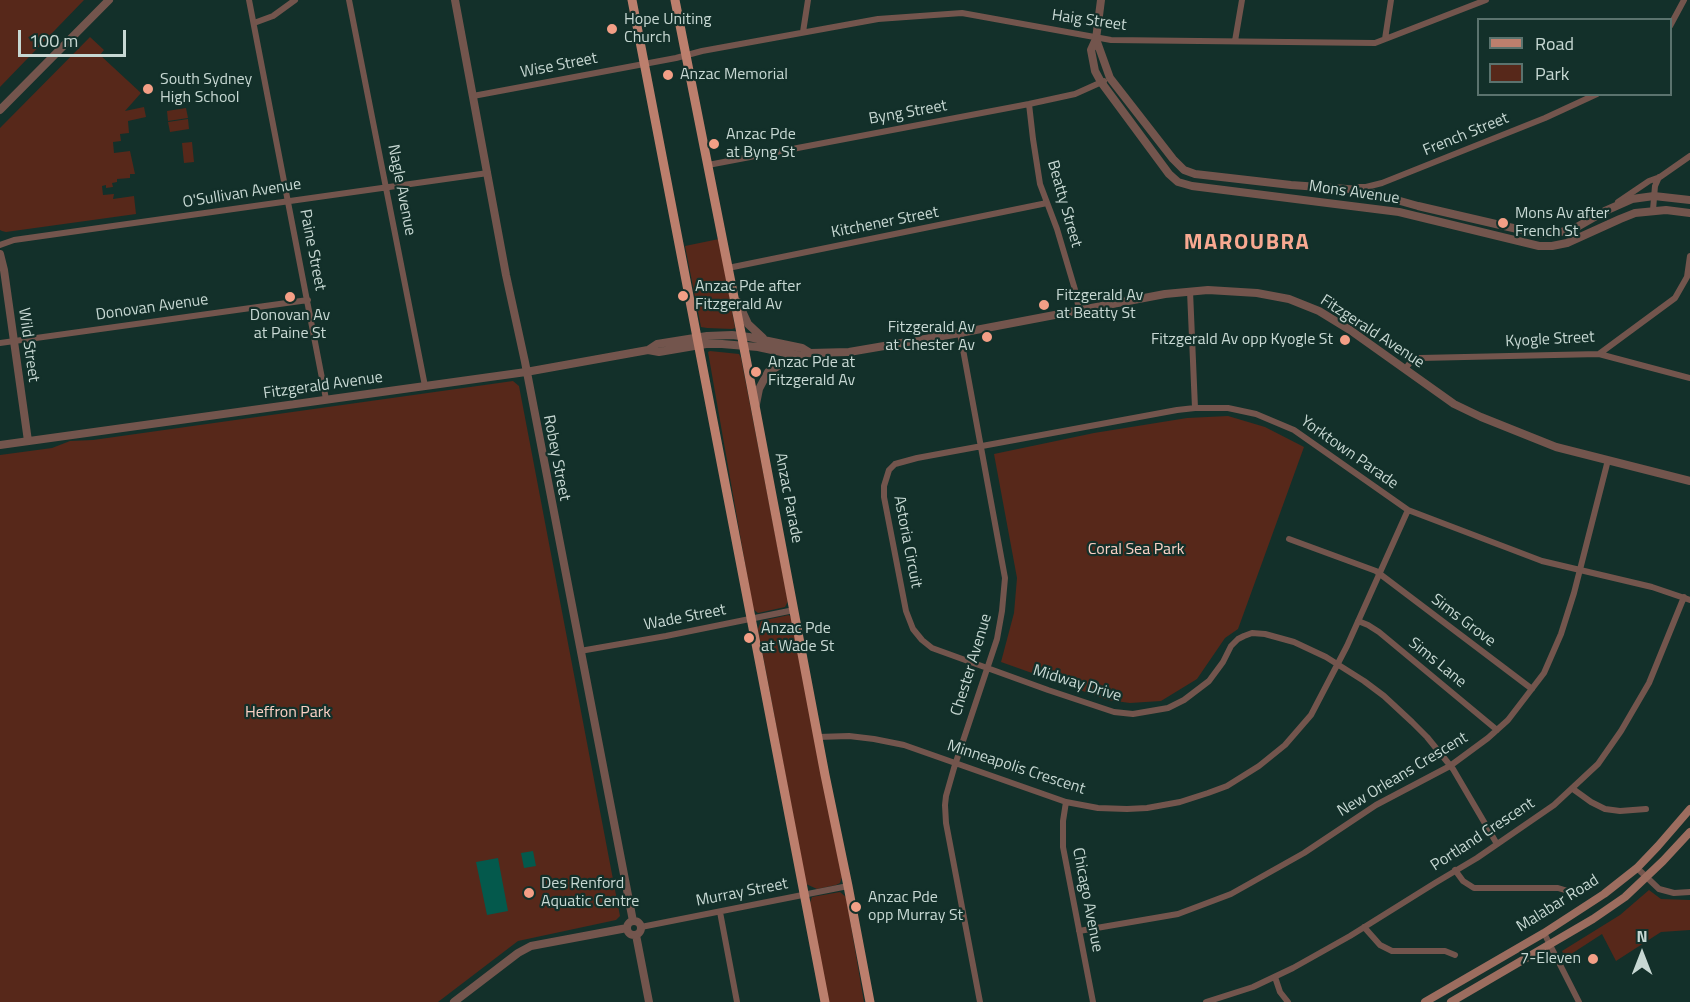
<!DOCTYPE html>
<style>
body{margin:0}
#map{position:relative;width:1690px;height:1002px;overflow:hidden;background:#13302a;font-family:"Titillium Web",sans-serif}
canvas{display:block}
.legend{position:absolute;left:1477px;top:18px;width:195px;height:78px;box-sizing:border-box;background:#13302a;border:2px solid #5b736e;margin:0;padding:8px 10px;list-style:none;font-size:18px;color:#c7d8d3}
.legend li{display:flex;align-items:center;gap:12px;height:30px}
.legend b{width:30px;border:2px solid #5b736e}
.north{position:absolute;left:1612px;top:924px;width:60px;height:60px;-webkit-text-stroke:4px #13302a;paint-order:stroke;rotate:0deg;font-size:16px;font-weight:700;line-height:24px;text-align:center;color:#c7d8d3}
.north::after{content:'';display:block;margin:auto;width:21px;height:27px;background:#c7d8d3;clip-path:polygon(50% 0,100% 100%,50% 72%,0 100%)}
.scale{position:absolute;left:18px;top:30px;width:108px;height:27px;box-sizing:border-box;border:3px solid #c7d8d3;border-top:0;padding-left:8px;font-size:18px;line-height:21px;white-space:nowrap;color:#c7d8d3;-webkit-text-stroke:4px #13302a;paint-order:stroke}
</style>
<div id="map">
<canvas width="1690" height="1002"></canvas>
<ul class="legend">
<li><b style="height:8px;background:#bc7f6d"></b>Road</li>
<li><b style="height:16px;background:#57281a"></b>Park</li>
</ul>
<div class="north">N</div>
<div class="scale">100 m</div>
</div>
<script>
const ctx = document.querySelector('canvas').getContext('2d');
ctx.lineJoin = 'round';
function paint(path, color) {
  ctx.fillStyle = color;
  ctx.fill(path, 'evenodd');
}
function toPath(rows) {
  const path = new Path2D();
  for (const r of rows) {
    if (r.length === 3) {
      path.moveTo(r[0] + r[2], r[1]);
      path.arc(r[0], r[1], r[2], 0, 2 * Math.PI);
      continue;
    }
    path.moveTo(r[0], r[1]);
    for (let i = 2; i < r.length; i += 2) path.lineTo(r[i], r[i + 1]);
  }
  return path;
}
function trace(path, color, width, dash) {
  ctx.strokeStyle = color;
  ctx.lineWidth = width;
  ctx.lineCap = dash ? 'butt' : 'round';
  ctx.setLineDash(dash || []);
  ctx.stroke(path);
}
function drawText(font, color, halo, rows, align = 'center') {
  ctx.font = font + ' "Titillium Web",sans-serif';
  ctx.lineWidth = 4.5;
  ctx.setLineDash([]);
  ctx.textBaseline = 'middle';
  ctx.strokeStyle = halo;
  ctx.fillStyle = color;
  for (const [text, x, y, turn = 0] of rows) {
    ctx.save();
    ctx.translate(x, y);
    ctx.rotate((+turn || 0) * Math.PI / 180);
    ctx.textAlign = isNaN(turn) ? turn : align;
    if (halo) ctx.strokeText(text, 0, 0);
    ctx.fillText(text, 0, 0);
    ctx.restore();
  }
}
paint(toPath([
 [0,0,84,0,0,87],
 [90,37,104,50,100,55,141,93,125,111,144,107,146,117,128,121,129,133,120,134,121,141,113,142,114,153,130,151,135,174,130,174,130,178,117,179,117,182,112,183,113,187,106,188,106,185,102,186,103,195,114,194,113,199,134,196,136,214,6,232,2,231,0,230,0,128],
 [186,108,188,118,168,121,167,111],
 [188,119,189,129,170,132,168,122],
 [192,142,194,162,184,163,182,143],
 [719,239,735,328,732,329,707,328,701,327,685,246],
 [710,351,739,354,741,358,788,601,785,607,758,613,753,609,708,352],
 [513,381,519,386,620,916,616,920,518,941,438,1002,0,1002,0,455,52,448,70,441,93,440],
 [1228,416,1265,427,1304,447,1238,629,1225,638,1197,679,1161,701,1130,703,1108,700,1001,662,1014,613,1017,578,994,454,1094,433,1187,418],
 [789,615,792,619,842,877,840,883,836,885,817,889,806,884,758,629,761,621],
 [1649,890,1661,899,1690,900,1690,930,1661,932,1616,961,1602,934,1565,958,1562,951,1620,915],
 [840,892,846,897,864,1002,828,1002,809,905,812,897]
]), '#57281a');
paint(toPath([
 [533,851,536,866,524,868,521,853],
 [498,858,508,911,487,915,476,862]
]), '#04594c');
trace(toPath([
 [249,0,326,399],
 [349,0,425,386],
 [254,23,273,16,295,0],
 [1670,26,1684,0],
 [803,32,808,0],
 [1385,39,1391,0],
 [1235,41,1242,0],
 [473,96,676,58,702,51,878,19,962,13,1111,40,1375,43,1486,0],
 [1029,104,1033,139,1040,184,1057,229,1076,293,1079,311],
 [708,165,1029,104,1075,94,1104,81],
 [1357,187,1366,187,1382,183,1545,118,1597,94],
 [1618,202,1649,181,1660,177,1690,156],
 [1653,210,1655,186,1659,177],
 [0,245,14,240,488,173],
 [728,268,1047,203],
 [1190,291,1195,408],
 [960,333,1005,578,1002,611,997,639,954,768,946,796,945,805,946,823,980,1002],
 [0,343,308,300],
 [1599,354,1690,378],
 [1405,369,1413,359,1420,358,1599,354,1675,298,1687,277,1690,256],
 [1289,539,1376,571,1532,689],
 [1358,621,1368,625,1379,632,1497,730],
 [580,651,666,636,794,610],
 [818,737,849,736,874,739,904,745,1066,802,1098,808,1127,809,1147,808,1180,802,1208,793,1227,786,1259,766,1285,745,1311,715,1347,646,1408,510],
 [1573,789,1591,802,1605,809,1620,811,1646,809],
 [1066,802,1063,821,1063,847,1093,1002],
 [1497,844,1453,769,1427,737,1412,722,1384,696,1364,681,1326,657,1294,642,1265,634,1252,633,1244,636,1238,639,1231,646,1223,662,1209,681,1184,700,1168,708,1133,714,1114,712,1048,690,932,648,922,640,913,629,906,611,884,497,884,486,889,470,895,464,917,458,1177,410,1195,408,1228,408,1256,414,1294,430,1408,510,1542,561,1652,587,1690,600],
 [1637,868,1659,889,1674,893,1690,892],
 [1455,870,1463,881,1474,888,1558,888,1568,891],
 [720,912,737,1002],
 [641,927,848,886],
 [1364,927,1380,945,1392,951,1445,951,1455,955],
 [1079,931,1178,914,1231,894,1304,853,1376,805,1450,766,1488,738,1508,720,1544,673,1561,634,1574,593,1608,460],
 [1544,933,1579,1002],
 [1275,977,1280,992,1288,1002],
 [1206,1002,1253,987,1293,968,1350,936,1435,883,1477,858,1554,805,1598,764,1621,731,1649,683,1684,597]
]), '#73554d', 6);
trace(toPath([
 [455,0,506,275,525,362,633,921],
 [1101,0,1096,39,1091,50,1095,71,1101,82,1169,174,1178,182,1192,186,1399,212,1539,246,1552,246,1567,243,1620,219,1635,213,1666,210,1690,213],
 [1096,39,1110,78,1173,159,1184,170,1195,174,1291,185,1361,190,1418,206,1526,231,1543,234,1561,232,1577,227,1605,211,1632,199,1654,196,1690,200],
 [0,110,109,0],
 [0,254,4,270,28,441],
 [738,302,748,324,763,338],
 [648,350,659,352,706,344,722,344,758,347,800,356,810,353,849,352,960,333,1165,294,1208,290,1257,293,1289,299,1319,311,1350,330,1454,404,1481,417,1556,447,1690,481],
 [756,404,759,389,768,372,785,362,798,356],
 [0,445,526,372,648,350,657,344,707,336,732,335,749,337,802,348,810,353],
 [634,928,7],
 [636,935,649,1002],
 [454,1002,518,953,531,946,627,928]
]), '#73554d', 8);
trace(toPath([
 [1425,1002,1544,933,1604,894,1637,868,1658,846,1690,809],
 [1451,1002,1593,919,1625,897,1663,861,1690,832]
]), '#9c6d5f', 8);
trace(toPath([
 [632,0,825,1002],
 [675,0,745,353,825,775,848,886,870,1002]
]), '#bc7f6d', 9);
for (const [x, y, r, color] of [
 [612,29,6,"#f39f86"],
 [668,75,6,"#f39f86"],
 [148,89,6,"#f39f86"],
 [714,144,6,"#f39f86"],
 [1503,223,6,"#f39f86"],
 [683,296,6,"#f39f86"],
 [290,297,6,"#f39f86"],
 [1044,305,6,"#f39f86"],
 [987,337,6,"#f39f86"],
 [1345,340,6,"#f39f86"],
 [756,372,6,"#f39f86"],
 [749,638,6,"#f39f86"],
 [529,893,6,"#f39f86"],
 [856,907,6,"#f39f86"],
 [1593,959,6,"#f39f86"]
]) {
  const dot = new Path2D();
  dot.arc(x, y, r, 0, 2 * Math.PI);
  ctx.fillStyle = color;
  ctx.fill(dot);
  trace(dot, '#13302a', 2);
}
drawText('16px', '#c7d8d3', '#13302a', [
 ["Hope Uniting",624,20],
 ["Church",624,38],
 ["Anzac Memorial",680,75],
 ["South Sydney",160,80],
 ["High School",160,98],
 ["Anzac Pde",726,135],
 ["at Byng St",726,153],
 ["Mons Av after",1515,214],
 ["French St",1515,232],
 ["Anzac Pde after",695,287],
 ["Fitzgerald Av",695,305],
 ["Fitzgerald Av",1056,296],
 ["at Beatty St",1056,314],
 ["Donovan Av",290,316,"center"],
 ["at Paine St",290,334,"center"],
 ["Fitzgerald Av",975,328,"right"],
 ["at Chester Av",975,346,"right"],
 ["Fitzgerald Av opp Kyogle St",1333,340,"right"],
 ["Anzac Pde at",768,363],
 ["Fitzgerald Av",768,381],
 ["Anzac Pde",761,629],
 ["at Wade St",761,647],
 ["Des Renford",541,884],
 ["Aquatic Centre",541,902],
 ["Anzac Pde",868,898],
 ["opp Murray St",868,916],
 ["7-Eleven",1581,959,"right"]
], 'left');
drawText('16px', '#c7d8d3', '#13302a', [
 ["Haig Street",1089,21,8],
 ["Wise Street",559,66,-11],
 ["Byng Street",908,113,-10],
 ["French Street",1466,135,-22],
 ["Nagle Avenue",401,190,79],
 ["Mons Avenue",1354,193,8],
 ["O'Sullivan Avenue",242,194,-9],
 ["Beatty Street",1064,204,74],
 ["Kitchener Street",885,223,-11],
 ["Paine Street",312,250,79],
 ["Donovan Avenue",152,308,-8],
 ["Fitzgerald Avenue",1372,332,33],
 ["Kyogle Street",1550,340,-3],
 ["Wild Street",28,345,82],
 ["Fitzgerald Avenue",323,386,-8],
 ["Yorktown Parade",1349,453,35],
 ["Robey Street",556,458,79],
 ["Anzac Parade",788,498,79],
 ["Astoria Circuit",907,542,79],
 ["Wade Street",685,618,-11],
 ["Sims Grove",1463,621,37],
 ["Sims Lane",1437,663,39],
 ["Chester Avenue",972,665,-73],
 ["Midway Drive",1077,684,17],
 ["Minneapolis Crescent",1016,768,18],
 ["New Orleans Crescent",1403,775,-31],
 ["Portland Crescent",1483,835,-33],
 ["Murray Street",742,893,-11],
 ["Chicago Avenue",1087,900,79],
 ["Malabar Road",1558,904,-32]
]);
drawText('16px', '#fad0c4', '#13302a', [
 ["Coral Sea Park",1136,550],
 ["Heffron Park",288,713]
]);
ctx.letterSpacing = '1.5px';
drawText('bold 22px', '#f8a991', '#13302a', [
 ["MAROUBRA",1247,244]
]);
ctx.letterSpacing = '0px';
</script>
